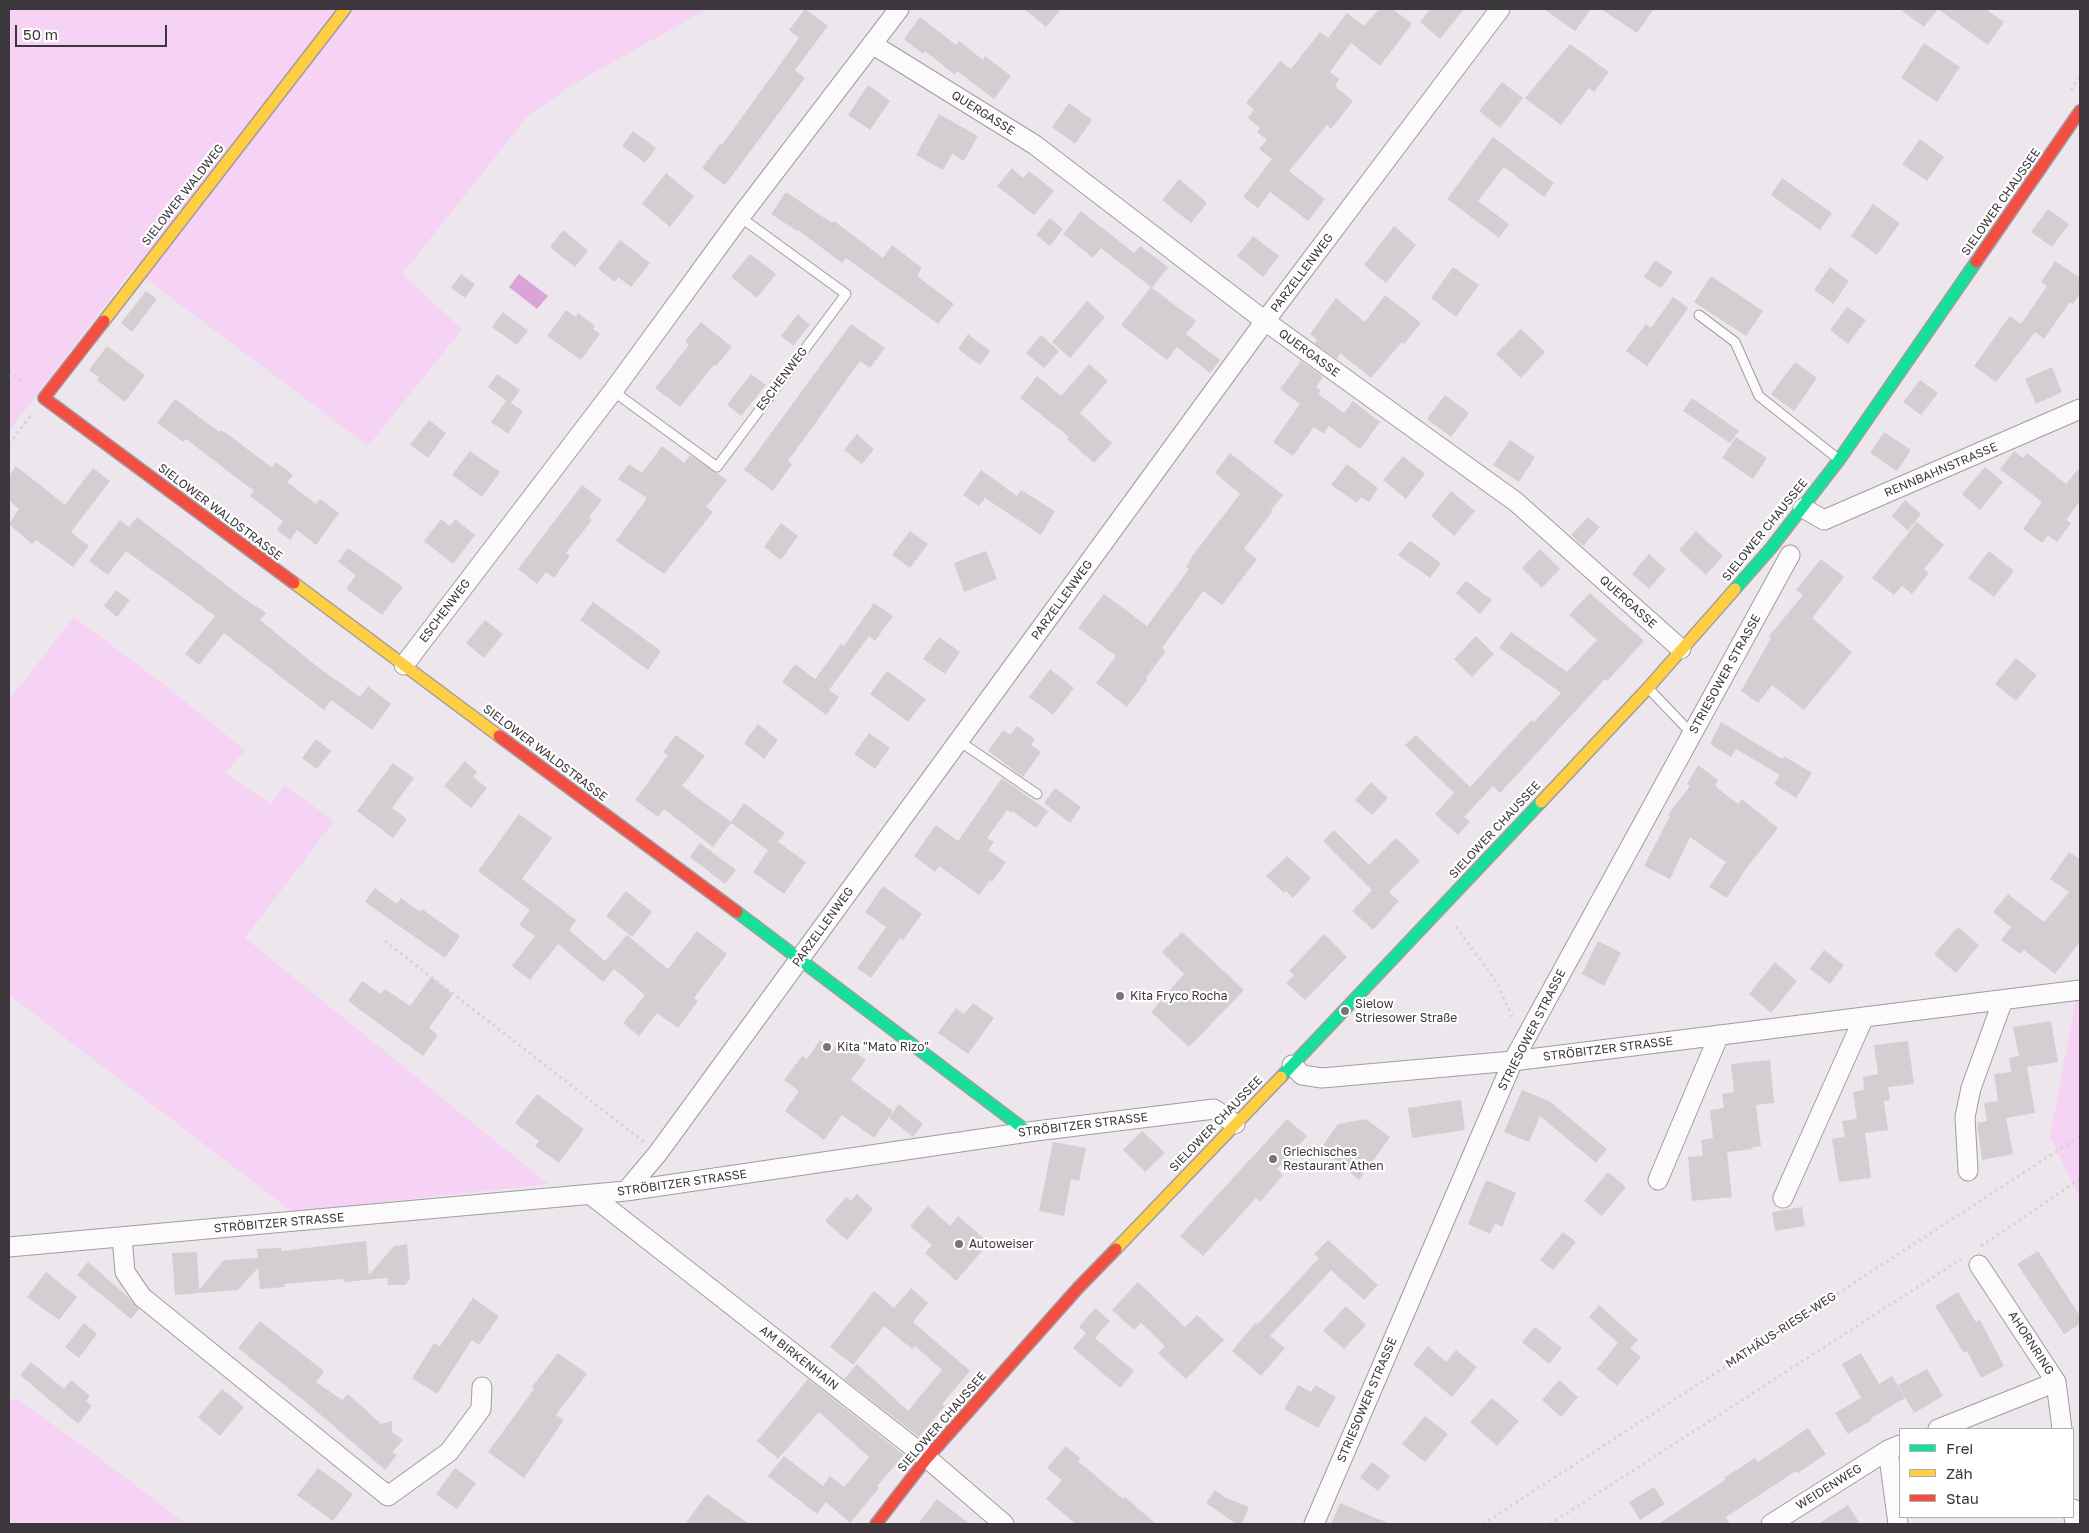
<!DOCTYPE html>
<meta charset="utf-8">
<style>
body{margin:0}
#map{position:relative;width:2089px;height:1533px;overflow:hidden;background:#ede6ec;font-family:"Golos Text",sans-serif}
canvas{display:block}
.frame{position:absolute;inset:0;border:10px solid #3c373c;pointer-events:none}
.legend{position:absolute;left:1899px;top:1428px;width:175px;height:90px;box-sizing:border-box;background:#fff;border:1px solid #b1afb1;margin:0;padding:6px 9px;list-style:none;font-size:15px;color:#3c373c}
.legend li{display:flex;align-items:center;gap:10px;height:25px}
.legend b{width:25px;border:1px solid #b1afb1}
.scale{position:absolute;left:15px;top:25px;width:152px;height:22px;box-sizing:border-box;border:2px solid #3c373c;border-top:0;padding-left:6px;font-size:15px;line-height:18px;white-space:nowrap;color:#3c373c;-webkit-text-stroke:4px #fff;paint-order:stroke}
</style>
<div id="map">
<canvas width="2089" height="1533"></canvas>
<div class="frame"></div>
<ul class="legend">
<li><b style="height:6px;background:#16e098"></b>Frei</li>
<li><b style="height:6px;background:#ffcf43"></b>Zäh</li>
<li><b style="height:6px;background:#f24e42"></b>Stau</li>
</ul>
<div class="scale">50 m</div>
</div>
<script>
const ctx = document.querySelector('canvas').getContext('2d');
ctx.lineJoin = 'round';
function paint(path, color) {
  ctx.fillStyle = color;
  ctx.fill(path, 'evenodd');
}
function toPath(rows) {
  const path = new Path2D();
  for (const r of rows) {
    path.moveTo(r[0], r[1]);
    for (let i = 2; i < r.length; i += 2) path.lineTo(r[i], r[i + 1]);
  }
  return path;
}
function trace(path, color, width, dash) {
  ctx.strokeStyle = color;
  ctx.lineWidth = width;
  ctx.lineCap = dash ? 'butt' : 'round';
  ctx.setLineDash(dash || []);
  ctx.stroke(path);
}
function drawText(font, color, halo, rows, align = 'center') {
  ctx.font = font + ' "Golos Text",sans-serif';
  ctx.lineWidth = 4.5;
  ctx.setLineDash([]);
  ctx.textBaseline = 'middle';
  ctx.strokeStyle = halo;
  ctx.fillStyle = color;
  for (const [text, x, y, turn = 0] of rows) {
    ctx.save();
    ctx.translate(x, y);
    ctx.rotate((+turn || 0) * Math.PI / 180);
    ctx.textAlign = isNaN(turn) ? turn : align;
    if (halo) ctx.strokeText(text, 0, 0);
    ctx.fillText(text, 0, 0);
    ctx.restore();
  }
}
paint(toPath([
 [9,9,707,9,572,85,527,117,402,274,462,329,368,446,133,269,9,431],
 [74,617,162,683,245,750,225,773,271,804,284,785,334,821,245,938,548,1184,293,1212,9,995,9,700],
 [2080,998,2080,1198,2050,1137,2076,999],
 [16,1398,110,1466,186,1524,9,1524,9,1403]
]), '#f6d2f5');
paint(toPath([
 [519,274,548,296,537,309,509,287]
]), '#d9a5d9');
paint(toPath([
 [805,9,828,26,795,70,805,78,725,185,702,168,720,144,722,145,799,38,789,30],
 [1024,9,1061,9,1046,27],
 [1379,9,1393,9,1412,24,1380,66,1351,43,1330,72,1339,79,1335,86,1353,101,1331,129,1327,125,1289,171,1325,199,1308,221,1270,192,1258,208,1243,197,1272,159,1259,149,1267,140,1257,132,1260,128,1248,118,1254,110,1246,103,1280,61,1291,69,1320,32,1328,38,1347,13,1364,26],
 [1430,9,1464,9,1440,39,1420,22],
 [1544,9,1591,9,1575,31],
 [1601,9,1654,9,1637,33],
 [1900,9,1985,9,2004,22,1988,45,1938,9,1924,27],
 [920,17,956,45,959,41,983,60,985,56,1011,76,994,99,957,71,955,75,925,51,923,54,904,39],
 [1924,43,1960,67,1937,102,1901,78],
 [1570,44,1609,72,1594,92,1589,88,1561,125,1525,98],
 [1502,82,1523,98,1500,128,1479,111],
 [868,85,890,101,870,130,848,115],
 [1069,103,1092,120,1075,144,1052,127],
 [939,114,978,136,964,161,952,154,943,170,916,155],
 [633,131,656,148,645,163,622,146],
 [1493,137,1554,183,1544,197,1504,167,1478,201,1509,224,1499,238,1447,199],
 [1920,139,1944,157,1927,181,1902,164],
 [1012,168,1023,178,1029,171,1054,191,1034,215,997,186],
 [666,173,694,196,670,227,642,204],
 [1782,178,1832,213,1820,230,1771,195],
 [1179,179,1207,203,1191,223,1162,200],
 [786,192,832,223,834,221,883,258,892,245,922,268,917,276,954,304,938,324,846,258,842,263,798,230,797,231,771,214],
 [1873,204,1900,223,1877,255,1851,236],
 [2048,209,2069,224,2052,247,2031,232],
 [1081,211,1134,253,1140,246,1168,267,1152,288,1196,321,1186,334,1220,360,1210,373,1177,347,1167,360,1121,325,1151,287,1101,248,1093,258,1063,234],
 [1050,218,1063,229,1050,246,1036,235],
 [1394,226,1416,245,1386,283,1364,265],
 [563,230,588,251,575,267,550,247],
 [1253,236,1279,256,1263,277,1237,256],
 [620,240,650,263,631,287,618,277,615,282,598,269],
 [750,254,776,274,757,298,731,277],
 [1655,260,1673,272,1661,288,1644,277],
 [2055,261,2080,278,2080,293,2073,304,2070,302,2044,339,2035,332,1996,382,1974,366,2010,316,2021,324,2047,286,2041,282],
 [1453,267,1479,285,1456,317,1431,298],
 [1830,267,1849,281,1833,304,1814,290],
 [461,274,475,284,465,298,451,288],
 [1711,276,1763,311,1746,336,1694,302],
 [146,291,157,299,132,332,121,323],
 [1385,295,1421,323,1404,344,1402,342,1371,378,1340,353,1337,359,1314,343,1317,340,1310,334,1336,298,1365,322],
 [1673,297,1688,308,1647,366,1626,351,1646,324,1651,328],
 [1087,301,1105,317,1070,358,1052,342],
 [1847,307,1866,320,1848,344,1830,330],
 [566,310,576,317,578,313,595,326,593,329,600,334,581,360,547,336],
 [503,312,528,331,517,345,492,327],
 [798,314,810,325,793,346,781,336],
 [701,322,732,347,716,366,714,365,680,407,655,388,689,345,685,341],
 [851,324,885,348,870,368,860,361,788,461,792,464,773,491,744,470],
 [1521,329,1545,352,1521,378,1496,354],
 [968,334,990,351,980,365,958,349],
 [1041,335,1059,351,1044,368,1026,353],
 [107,346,145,375,125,402,97,380,99,377,89,370],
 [1301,361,1323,377,1316,387,1321,391,1318,394,1344,413,1353,401,1380,422,1360,449,1329,426,1324,434,1314,427,1293,456,1273,442,1300,404,1280,389],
 [1795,362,1817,378,1794,411,1771,394],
 [1089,364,1108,381,1080,413,1112,443,1094,463,1067,439,1069,437,1020,398,1037,376,1061,396],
 [2052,367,2062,392,2036,404,2025,379],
 [497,374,520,390,511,403,523,411,508,434,491,422,506,401,488,387],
 [751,374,766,385,741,416,727,405],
 [1920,380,1938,393,1921,415,1903,402],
 [1445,395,1469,413,1451,437,1427,419],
 [1692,398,1739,431,1730,443,1683,411],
 [175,399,219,432,220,430,229,435,272,468,276,462,293,475,287,482,316,504,320,499,339,513,316,545,297,530,290,540,277,530,283,521,250,496,254,491,186,439,183,442,157,423],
 [429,420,446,433,428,458,410,445],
 [1884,432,1911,450,1897,471,1870,453],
 [857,434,874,449,862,464,844,450],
 [1736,437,1767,458,1753,479,1722,458],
 [1510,440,1535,457,1519,482,1493,465],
 [662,446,684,463,690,455,727,480,706,507,713,512,664,574,616,541,647,498,618,479,629,464,642,473],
 [470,451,500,472,482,497,452,475],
 [2014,451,2023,458,2027,453,2066,484,2080,467,2080,501,2066,520,2071,523,2057,542,2048,535,2042,543,2023,529,2042,502,2000,469],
 [1230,453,1283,495,1271,510,1272,512,1244,549,1257,559,1222,605,1203,591,1162,648,1166,651,1146,678,1147,680,1127,707,1096,683,1116,656,1078,628,1104,594,1147,626,1189,569,1186,567,1193,555,1240,494,1215,473],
 [1403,456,1425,474,1406,499,1383,480],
 [1347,464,1378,488,1369,502,1361,497,1357,503,1331,485],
 [16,466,65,505,93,468,110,481,71,532,89,546,73,567,36,540,32,544,9,524,19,509,9,500,9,476],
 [1985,467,2003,482,1980,510,1962,494],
 [981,470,1017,496,1021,490,1055,511,1041,535,985,498,979,506,963,495],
 [582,485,602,500,589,517,592,520,566,553,570,556,554,578,546,572,537,584,518,569],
 [1451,491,1475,511,1454,536,1431,516],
 [1905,500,1921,514,1908,531,1892,516],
 [137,517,242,597,266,613,260,620,319,668,360,697,368,686,391,704,372,730,331,700,324,710,224,633,199,665,185,654,215,616,126,551,108,575,89,561,120,520,129,527],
 [1588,517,1600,527,1583,546,1571,535],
 [441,519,450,526,455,519,475,535,453,564,424,541],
 [1917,522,1944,545,1924,569,1929,573,1912,594,1902,586,1894,595,1872,578],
 [781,523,798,536,781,560,764,547],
 [910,531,928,544,910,568,892,555],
 [1696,531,1723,556,1706,575,1679,550],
 [1410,541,1441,563,1430,578,1398,555],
 [348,548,403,587,382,615,346,589,356,575,338,562],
 [1540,549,1560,569,1542,588,1522,568],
 [986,551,997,579,964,592,954,563],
 [1989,551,2014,571,1994,597,1968,578],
 [1649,554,1666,569,1649,589,1632,574],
 [1821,559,1844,577,1812,618,1852,652,1804,710,1772,685,1758,703,1741,691,1771,638,1769,636,1803,595,1796,590],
 [1466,581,1492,600,1480,614,1456,593],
 [116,590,130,600,117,617,104,606],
 [1590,593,1644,641,1607,681,1605,679,1500,793,1493,786,1464,817,1470,822,1458,835,1435,814,1454,793,1405,745,1416,735,1470,787,1526,726,1532,720,1534,722,1561,693,1499,648,1511,632,1567,672,1597,640,1569,615],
 [593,602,661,651,648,670,580,620],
 [874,603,893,616,875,641,869,636,829,690,839,697,826,715,782,682,795,664,815,679,841,644,844,646],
 [485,620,503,634,484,658,466,643],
 [1476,636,1494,654,1472,677,1454,659],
 [939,637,960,652,945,674,923,659],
 [2016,658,2037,675,2016,701,1995,684],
 [1050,669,1074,688,1053,715,1029,697],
 [887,671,926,699,908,722,870,694],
 [1721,722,1782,759,1784,756,1812,773,1796,798,1774,784,1780,775,1736,749,1731,757,1710,744],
 [758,724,778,740,764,759,744,743],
 [1017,726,1035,739,1031,745,1041,752,1023,777,988,751,1003,730,1010,735],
 [869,733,890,748,875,769,854,754],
 [676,735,705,756,682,786,731,822,744,803,785,833,778,842,806,862,784,894,753,872,768,850,731,823,713,847,664,809,658,817,635,800,668,755,663,752],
 [316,739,331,751,317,769,302,758],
 [465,761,477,772,473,777,487,788,471,808,444,786],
 [393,763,414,778,392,808,407,819,393,838,357,811],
 [1698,765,1718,780,1715,786,1738,804,1742,799,1778,828,1745,870,1727,898,1709,887,1726,862,1690,837,1670,879,1644,866,1670,816,1668,815,1690,786,1687,784],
 [1002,778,1048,811,1036,828,1012,811,1011,813,1007,810,987,838,994,842,988,850,1006,862,992,882,990,880,979,895,939,866,935,872,914,856,936,825,958,841],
 [1371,782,1388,798,1372,815,1355,800],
 [1055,788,1081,807,1070,823,1044,803],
 [519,814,552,838,522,879,576,920,569,930,605,961,627,935,668,969,697,931,727,954,694,998,698,1001,678,1028,657,1013,639,1036,623,1023,645,995,614,969,603,982,558,944,530,980,512,966,535,936,519,925,530,910,478,871],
 [1334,830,1369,865,1396,838,1420,861,1389,892,1399,901,1373,930,1352,911,1372,890,1323,841],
 [700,843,736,870,725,884,690,857],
 [2069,852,2080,859,2080,942,2055,974,2024,950,2020,954,2001,940,2011,927,1993,912,2008,894,2044,922,2069,892,2050,879],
 [1287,856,1311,878,1293,898,1286,891,1284,893,1266,876],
 [883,886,922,914,903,940,900,938,871,978,857,968,886,927,865,912],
 [375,888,397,904,401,898,420,912,422,909,460,936,445,958,365,902],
 [626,891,652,912,632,937,606,916],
 [1958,927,1979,945,1956,973,1934,954],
 [1182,932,1244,990,1189,1047,1151,1012,1184,974,1162,952],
 [1324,934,1347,957,1305,1000,1286,983,1294,975,1289,971],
 [1598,941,1621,953,1604,986,1582,974],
 [1824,950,1844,965,1830,984,1810,969],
 [1775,962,1797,981,1771,1013,1749,994],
 [431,977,453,994,429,1028,438,1035,423,1056,348,1001,362,981,381,994,385,989,410,1006],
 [973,1003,994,1018,968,1054,938,1033,956,1008,964,1014],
 [2051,1021,2058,1062,2027,1067,2035,1113,2006,1118,2013,1154,1982,1160,1977,1123,1987,1121,1984,1103,1998,1101,1994,1074,2011,1072,2009,1058,2019,1056,2013,1027],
 [820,1040,833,1050,839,1041,866,1060,851,1080,893,1111,874,1138,842,1115,824,1140,785,1111,799,1091,784,1080,802,1056,807,1059],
 [1908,1041,1914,1084,1888,1087,1890,1100,1884,1101,1888,1130,1865,1133,1871,1178,1839,1182,1832,1139,1845,1137,1842,1121,1857,1119,1853,1092,1864,1090,1863,1077,1878,1074,1874,1045],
 [1770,1060,1774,1103,1756,1105,1761,1146,1752,1147,1753,1149,1727,1152,1732,1197,1692,1201,1688,1157,1703,1156,1701,1140,1713,1138,1710,1110,1724,1108,1722,1094,1734,1092,1731,1064],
 [1522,1090,1549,1101,1607,1149,1596,1163,1540,1116,1529,1142,1504,1132],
 [537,1094,584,1129,559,1163,535,1146,539,1141,515,1123],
 [1461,1100,1465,1130,1412,1138,1408,1108],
 [899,1104,923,1124,913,1137,889,1118],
 [1287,1119,1307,1136,1277,1169,1283,1175,1260,1202,1256,1198,1203,1256,1180,1236],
 [1366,1119,1390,1137,1359,1180,1321,1148,1338,1124],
 [1142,1131,1165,1153,1145,1172,1123,1150],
 [1053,1142,1086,1148,1079,1181,1071,1179,1064,1216,1039,1211],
 [1608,1172,1626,1187,1602,1216,1584,1201],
 [1486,1180,1516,1193,1502,1227,1495,1223,1490,1234,1468,1224],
 [857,1194,873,1209,847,1240,825,1221,846,1197,851,1201],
 [928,1206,950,1226,958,1216,989,1243,956,1281,925,1253,932,1245,910,1226],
 [1802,1207,1805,1226,1775,1231,1772,1212],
 [1563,1232,1576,1242,1553,1270,1540,1260],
 [1328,1240,1378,1285,1364,1300,1331,1270,1270,1336,1285,1348,1261,1376,1232,1351,1255,1323,1257,1325,1319,1258,1314,1254],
 [366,1241,369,1275,394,1246,407,1244,410,1279,405,1285,388,1285,387,1278,344,1282,344,1279,284,1284,285,1287,260,1289,258,1268,238,1290,175,1295,172,1253,197,1252,199,1290,224,1260,258,1258,257,1249,281,1248,281,1251],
 [2038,1251,2080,1316,2080,1324,2064,1334,2017,1264],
 [88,1262,127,1296,139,1309,131,1319,77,1275],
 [46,1272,77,1297,59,1320,27,1297],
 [1138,1282,1185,1327,1197,1315,1224,1340,1186,1379,1158,1353,1165,1346,1141,1323,1134,1330,1112,1310],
 [911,1288,928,1303,913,1322,970,1371,942,1404,945,1406,919,1437,844,1379,857,1364,908,1411,942,1370,915,1346,912,1349,884,1326,853,1365,830,1347,874,1291,894,1308],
 [1958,1292,1976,1322,1980,1320,2004,1366,1981,1378,1967,1351,1964,1353,1935,1306],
 [473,1298,499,1316,479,1345,472,1340,437,1394,412,1378,434,1343,440,1346],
 [1599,1305,1638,1340,1630,1348,1641,1357,1617,1386,1597,1369,1618,1343,1589,1317],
 [1346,1306,1366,1325,1344,1349,1323,1331],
 [1095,1308,1110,1321,1095,1338,1134,1371,1120,1388,1073,1348,1086,1333,1079,1327],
 [260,1321,324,1371,316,1382,342,1400,348,1394,381,1424,392,1421,392,1432,403,1440,392,1452,397,1455,385,1470,308,1404,238,1348],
 [84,1323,97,1334,79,1358,65,1347],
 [1535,1327,1562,1348,1549,1364,1522,1342],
 [1428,1346,1446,1362,1456,1350,1477,1367,1452,1397,1413,1364],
 [558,1353,587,1374,556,1415,564,1420,524,1478,488,1452,534,1389,532,1387],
 [1861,1353,1879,1384,1892,1376,1905,1398,1871,1418,1872,1420,1848,1434,1835,1413,1861,1398,1842,1364],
 [31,1362,64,1389,71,1380,90,1396,86,1401,92,1406,78,1424,20,1375],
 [1927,1369,1943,1396,1914,1413,1898,1385],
 [808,1379,904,1455,877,1486,879,1488,850,1523,826,1502,817,1514,768,1476,784,1456,823,1486,830,1476,844,1487,869,1457,819,1412,778,1459,757,1441],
 [1559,1380,1578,1397,1561,1417,1542,1400],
 [1298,1385,1311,1392,1315,1385,1336,1397,1318,1428,1284,1409],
 [222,1389,244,1407,220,1436,198,1417],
 [1492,1398,1519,1421,1497,1446,1470,1422],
 [1425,1416,1448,1434,1425,1462,1402,1444],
 [1808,1428,1826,1454,1798,1473,1796,1471,1726,1517,1730,1524,1658,1524,1725,1480,1724,1478,1755,1458,1758,1462],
 [1066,1446,1080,1458,1078,1461,1123,1499,1125,1497,1156,1524,1076,1524,1046,1499,1062,1480,1047,1468],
 [1372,1462,1390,1476,1378,1491,1360,1477],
 [318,1468,353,1494,333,1521,297,1495],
 [455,1468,476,1483,457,1509,436,1494],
 [1654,1487,1665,1504,1640,1520,1629,1502],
 [1215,1490,1224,1497,1249,1507,1242,1524,1236,1524,1206,1503],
 [707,1494,749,1524,685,1524],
 [937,1499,970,1524,918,1524],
 [1340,1503,1390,1524,1331,1524],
 [1848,1505,1860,1524,1818,1524]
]), '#d4ced3');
const lane = toPath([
 [1699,315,1735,342,1759,396,1837,458],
 [613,391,717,467,846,294,740,217],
 [1649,689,1692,734],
 [959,741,1037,794]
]);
const street = toPath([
 [872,44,1035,145,1265,321,1516,502,1681,649],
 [1803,508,1824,520,2080,409],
 [404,665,613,391,740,217,899,9],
 [1292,1065,1302,1075,1322,1078,1513,1061,2080,990],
 [1968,1171,1965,1117,1971,1088,2003,1000],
 [1658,1180,1719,1035],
 [626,1191,658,1153,1265,321,1500,9],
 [591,1195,927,1458,1004,1524],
 [1783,1198,1864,1017],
 [122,1237,125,1272,142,1297,388,1496,449,1452,481,1409,482,1387],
 [9,1247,626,1191,1028,1132,1214,1109,1235,1124],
 [1979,1265,2056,1382,2062,1429],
 [1938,1429,2056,1382],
 [1888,1450,1898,1524],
 [2073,1509,2075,1524],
 [1314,1524,1513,1061,1790,555],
 [1771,1524,1888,1450,1900,1445]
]);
const fast = toPath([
 [1735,589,1771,548,1839,460,1976,262],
 [737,912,1028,1132],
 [1281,1077,1541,802]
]);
const slow = toPath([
 [104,321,345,9],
 [294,583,499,736],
 [1541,802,1648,688,1735,589],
 [1116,1249,1281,1077]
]);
const jam = toPath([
 [1976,262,2080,111],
 [104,321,44,398,294,583],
 [499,736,737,912],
 [876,1524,927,1458,1078,1288,1116,1249]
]);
trace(lane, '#a19ca1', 11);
trace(street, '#a19ca1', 21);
trace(fast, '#a19ca1', 14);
trace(slow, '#a19ca1', 14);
trace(jam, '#a19ca1', 14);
trace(toPath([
 [2071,90,2080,76],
 [9,371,25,384],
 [9,444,31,415],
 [1456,927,1497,983,1514,1021],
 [385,941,644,1142],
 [1981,1246,2080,1179],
 [1483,1524,2080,1136],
 [1550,1524,1961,1259]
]), '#d6d3d6', 3, [2.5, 4]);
trace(lane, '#fcfbfc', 9);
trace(street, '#fcfbfc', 19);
trace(fast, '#16e098', 11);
trace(slow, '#ffcf43', 11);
trace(jam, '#f24e42', 11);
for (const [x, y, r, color] of [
 [1120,996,5,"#7a747a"],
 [1345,1011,5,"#7a747a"],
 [827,1047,5,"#7a747a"],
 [1273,1159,5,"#7a747a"],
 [959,1244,5,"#7a747a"]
]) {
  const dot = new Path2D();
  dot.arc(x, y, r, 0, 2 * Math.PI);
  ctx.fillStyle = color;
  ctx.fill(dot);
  trace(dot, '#fff', 2);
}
drawText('12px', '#3c373c', '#fff', [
 ["QUERGASSE",983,113,32],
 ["SIELOWER WALDWEG",183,195,-52],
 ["SIELOWER CHAUSSEE",2001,202,-55],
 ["PARZELLENWEG",1302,273,-53],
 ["QUERGASSE",1309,353,36],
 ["ESCHENWEG",782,379,-53],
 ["RENNBAHNSTRASSE",1941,470,-23],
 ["SIELOWER WALDSTRASSE",220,512,37],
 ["SIELOWER CHAUSSEE",1765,530,-51],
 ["PARZELLENWEG",1062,600,-54],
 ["QUERGASSE",1628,602,42],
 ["ESCHENWEG",445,611,-53],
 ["STRIESOWER STRASSE",1725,674,-61],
 ["SIELOWER WALDSTRASSE",545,753,37],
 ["SIELOWER CHAUSSEE",1495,830,-47],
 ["PARZELLENWEG",823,927,-54],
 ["STRIESOWER STRASSE",1532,1030,-63],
 ["STRÖBITZER STRASSE",1608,1049,-7],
 ["SIELOWER CHAUSSEE",1216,1124,-46],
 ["STRÖBITZER STRASSE",1083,1125,-7],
 ["STRÖBITZER STRASSE",682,1183,-8],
 ["STRÖBITZER STRASSE",279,1223,-5],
 ["MATHÄUS-RIESE-WEG",1781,1330,-33],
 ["AHORNRING",2031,1343,57],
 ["AM BIRKENHAIN",799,1358,38],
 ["STRIESOWER STRASSE",1367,1400,-67],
 ["SIELOWER CHAUSSEE",942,1422,-49],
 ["WEIDENWEG",1829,1487,-32]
]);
drawText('12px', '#3c373c', '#fff', [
 ["Kita Fryco Rocha",1130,996],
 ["Sielow",1355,1004],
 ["Striesower Straße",1355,1018],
 ["Kita \"Mato Rizo\"",837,1047],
 ["Griechisches",1283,1152],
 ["Restaurant Athen",1283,1166],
 ["Autoweiser",969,1244]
], 'left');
</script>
